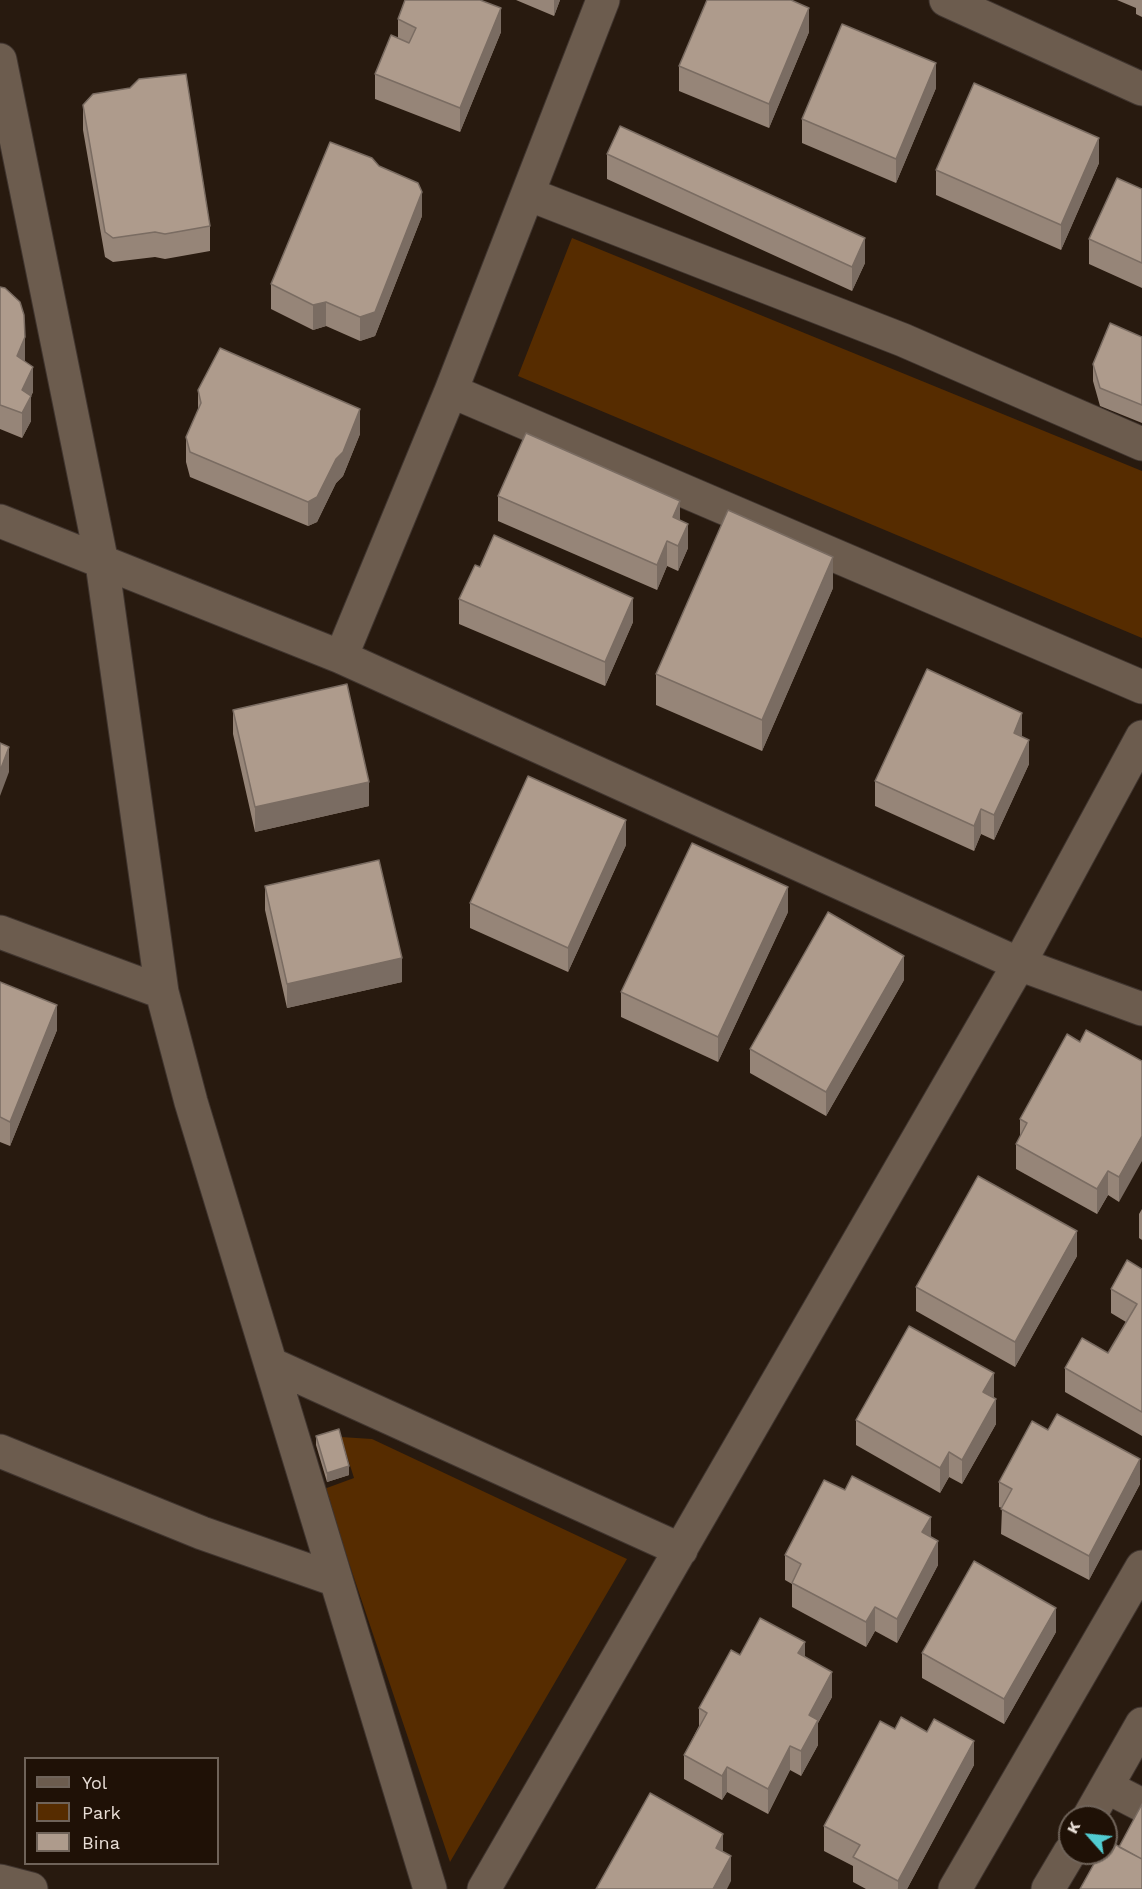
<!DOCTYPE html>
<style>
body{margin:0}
#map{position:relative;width:1142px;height:1889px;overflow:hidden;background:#281a0f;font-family:"Work Sans",sans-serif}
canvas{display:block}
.legend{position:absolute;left:24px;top:1757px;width:195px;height:108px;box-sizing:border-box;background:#1f1106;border:2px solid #6f6359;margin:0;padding:8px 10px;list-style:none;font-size:18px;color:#e8ded6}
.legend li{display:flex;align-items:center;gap:12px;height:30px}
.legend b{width:30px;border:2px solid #6f6359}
.north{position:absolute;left:1058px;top:1805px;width:60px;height:60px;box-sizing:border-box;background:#1f1106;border:2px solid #6f6359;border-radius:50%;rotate:297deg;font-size:16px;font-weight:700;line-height:24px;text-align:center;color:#e8ded6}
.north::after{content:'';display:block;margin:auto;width:21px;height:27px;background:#51ccd1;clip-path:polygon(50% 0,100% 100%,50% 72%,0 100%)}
</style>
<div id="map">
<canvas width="1142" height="1889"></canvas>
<ul class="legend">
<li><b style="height:8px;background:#6c5c4e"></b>Yol</li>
<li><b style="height:16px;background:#562c00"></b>Park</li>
<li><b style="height:16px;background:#ae9b8c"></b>Bina</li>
</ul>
<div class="north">K</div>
</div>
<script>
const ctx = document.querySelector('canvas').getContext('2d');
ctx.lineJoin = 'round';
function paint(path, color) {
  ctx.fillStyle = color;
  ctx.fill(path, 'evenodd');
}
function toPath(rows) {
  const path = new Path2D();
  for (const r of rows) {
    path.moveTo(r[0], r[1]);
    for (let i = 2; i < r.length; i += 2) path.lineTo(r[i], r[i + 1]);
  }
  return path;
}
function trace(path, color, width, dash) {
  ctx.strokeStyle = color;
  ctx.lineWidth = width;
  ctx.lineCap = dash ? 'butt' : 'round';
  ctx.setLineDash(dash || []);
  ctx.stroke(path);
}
paint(toPath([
 [572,238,1142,471,1142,638,518,376],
 [341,1437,372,1439,627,1559,450,1862,324,1489,354,1478]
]), '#562c00');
const minor = toPath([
 [946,0,1142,89],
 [0,60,102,563,162,992,191,1102,430,1889],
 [528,194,903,340,1142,444],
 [451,391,1142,687],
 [0,521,341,657,1019,964,1142,1009],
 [341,657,451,391,603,0],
 [0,932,162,992],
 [271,1364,681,1550],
 [0,1451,202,1533,336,1580],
 [1107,1787,1142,1805],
 [1089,1817,1142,1724],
 [0,1881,31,1889],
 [484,1889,1019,964,1142,737],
 [955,1889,1142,1567],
 [1048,1889,1070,1852]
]);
trace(minor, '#40352f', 35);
trace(minor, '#6c5c4e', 33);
paint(toPath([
 [516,0,560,0,554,16],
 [1117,0,1142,0,1142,17,1136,14,1136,8],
 [398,19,501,32,460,132,375,99,375,74,398,38],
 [809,32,769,128,679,91,679,66],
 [936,88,896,183,802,143,802,119],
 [83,105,210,226,210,251,165,259,155,257,113,262,105,257,83,130],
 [607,154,865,263,852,291,607,179],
 [1099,163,1061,250,936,195,936,170],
 [1142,189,1142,288,1089,264,1089,239],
 [422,216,375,336,360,341,326,326,313,330,271,309,271,284],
 [0,287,25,362,33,392,31,396,31,421,22,438,0,429],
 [1142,337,1142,423,1100,406,1093,381,1093,364],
 [198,390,360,434,343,476,336,483,317,522,308,526,190,477,186,462,186,437,198,410],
 [498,496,680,520,688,548,678,571,667,566,657,590,498,521],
 [833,588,762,751,656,705,656,674],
 [459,599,633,622,605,686,459,624],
 [233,710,369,806,255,832,233,734],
 [1022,737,1029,764,994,840,981,834,974,851,875,806,875,781],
 [626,845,568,972,470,928,470,903],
 [265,886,402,982,287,1008,265,910],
 [788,912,718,1062,621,1017,621,992],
 [904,980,826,1116,750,1073,750,1049],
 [0,982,57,1030,10,1146,0,1142],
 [1142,1061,1119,1202,1108,1195,1097,1214,1016,1169,1016,1144,1020,1138,1020,1119],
 [1142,1209,1142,1240,1139,1238,1139,1214],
 [1077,1256,1015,1367,916,1311,916,1287],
 [1142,1269,1142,1436,1065,1392,1065,1368,1108,1353,1126,1322,1111,1313,1111,1289],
 [994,1398,996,1424,962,1484,949,1477,940,1493,856,1445,856,1420],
 [316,1436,349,1475,327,1482,316,1445],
 [999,1482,1140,1484,1089,1580,1001,1534,1002,1508,999,1507],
 [931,1537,938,1565,897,1643,875,1631,866,1647,792,1607,792,1584,785,1580,785,1555],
 [1056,1632,1004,1724,922,1678,922,1653],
 [740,1655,805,1657,832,1697,818,1723,818,1745,801,1776,790,1770,768,1814,727,1792,722,1800,684,1779,684,1755,699,1726,699,1708],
 [895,1729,927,1732,974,1765,907,1889,866,1889,853,1882,853,1866,824,1851,824,1826]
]), '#968578');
paint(toPath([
 [554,0,560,0,554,16],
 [501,8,501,32,460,132,460,108],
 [809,8,809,32,769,128,769,104],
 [936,63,936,88,896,183,896,159],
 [1099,138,1099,163,1061,250,1061,225],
 [422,192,422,216,375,336,360,341,360,317],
 [865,238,865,263,852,291,852,267],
 [326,302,326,326,313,330,313,305],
 [25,337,25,362,17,356],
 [33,367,33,392,28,402,31,396,31,421,22,438,22,390],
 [360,409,360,434,343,476,336,483,317,522,308,526,308,502],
 [680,501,680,525,673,517],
 [688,524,688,548,678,571,678,546],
 [667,541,667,566,657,590,657,565],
 [833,557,833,588,762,751,762,720],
 [633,598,633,622,605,686,605,662],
 [1022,713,1022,737,1014,733],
 [1029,740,1029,764,994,840,994,815],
 [9,747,9,772,0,796,0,771],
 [369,782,369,806,255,832,255,807],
 [981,809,981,834,974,851,974,826],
 [626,820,626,845,568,972,568,948],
 [788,887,788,912,718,1062,718,1037],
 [904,956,904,980,826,1116,826,1092],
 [402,958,402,982,287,1008,287,984],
 [57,1005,57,1030,10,1146,10,1122],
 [1142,1136,1142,1161,1119,1202,1119,1177],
 [1108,1171,1108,1195,1097,1214,1097,1189],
 [1077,1231,1077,1256,1015,1367,1015,1342],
 [994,1373,994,1398,983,1392],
 [996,1399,996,1424,962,1484,962,1460],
 [949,1452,949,1477,940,1493,940,1468],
 [1140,1459,1140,1484,1089,1580,1089,1556],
 [349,1466,349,1475,327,1482,327,1473],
 [931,1517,931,1541,922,1532],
 [938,1541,938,1565,897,1643,897,1619],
 [875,1607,875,1631,866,1647,866,1622],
 [1056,1608,1056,1632,1004,1724,1004,1699],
 [805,1642,805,1667,798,1653],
 [832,1672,832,1697,818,1723,818,1745,801,1776,801,1751,809,1715],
 [974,1741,974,1765,907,1889,898,1889,898,1881],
 [790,1746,790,1770,768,1814,768,1789],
 [727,1767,727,1792,722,1800,722,1776],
 [723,1834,723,1859,716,1848],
 [731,1856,731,1881,727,1889,713,1889]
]), '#7a6c62');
const building = toPath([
 [405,0,480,0,501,8,460,108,375,74,391,35,409,43,416,28,398,19,405,0],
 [707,0,791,0,809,8,769,104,679,66,707,0],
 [842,24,936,63,896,159,802,119,842,24],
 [186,74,210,226,165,234,155,232,113,238,105,232,83,105,93,94,130,88,139,79,186,74],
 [974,83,1099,138,1061,225,936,170,974,83],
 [620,126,865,238,852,267,607,154,620,126],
 [330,142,372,158,379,166,418,183,422,192,375,312,360,317,326,302,313,305,271,284,330,142],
 [1117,178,1142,189,1142,263,1089,239,1117,178],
 [0,287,5,288,20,302,24,315,25,337,17,356,33,367,22,390,31,396,22,413,0,405,0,287],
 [1110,323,1142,337,1142,405,1100,388,1093,364,1110,323],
 [220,348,360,409,343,452,336,459,317,497,308,502,190,452,186,437,201,403,198,390,220,348],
 [526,433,680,501,673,517,688,524,678,546,667,541,657,565,498,496,526,433],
 [728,510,833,557,762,720,656,674,728,510],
 [494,535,633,598,605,662,459,599,475,565,480,567,494,535],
 [927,669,1022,713,1014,733,1029,740,994,815,981,809,974,826,875,781,927,669],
 [347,684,369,782,255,807,233,710,347,684],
 [0,743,9,747,0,771,0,743],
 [528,776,626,820,568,948,470,903,528,776],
 [692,843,788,887,718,1037,621,992,692,843],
 [379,860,402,958,287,984,265,886,379,860],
 [828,912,904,956,826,1092,750,1049,828,912],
 [0,982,57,1005,10,1122,0,1117,0,982],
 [1086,1030,1142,1061,1142,1136,1119,1177,1108,1171,1097,1189,1016,1144,1027,1123,1020,1119,1067,1034,1080,1042,1086,1030],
 [978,1176,1077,1231,1015,1342,916,1287,978,1176],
 [1127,1260,1142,1269,1142,1412,1065,1368,1082,1338,1108,1353,1137,1304,1111,1289,1127,1260],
 [909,1326,994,1373,983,1392,996,1399,962,1460,949,1452,940,1468,856,1420,909,1326],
 [1057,1414,1140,1459,1089,1556,1001,1509,1012,1489,999,1482,1032,1421,1048,1430,1057,1414],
 [339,1429,349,1466,327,1473,316,1436,339,1429],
 [852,1476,931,1517,922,1532,938,1541,897,1619,875,1607,866,1622,792,1583,801,1564,785,1555,824,1480,845,1490,852,1476],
 [974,1561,1056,1608,1004,1699,922,1653,974,1561],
 [760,1618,805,1642,798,1653,832,1672,809,1715,818,1720,801,1751,790,1746,768,1789,727,1767,722,1776,684,1755,707,1713,699,1708,731,1650,740,1655,760,1618],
 [901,1717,927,1732,934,1719,974,1741,898,1881,853,1857,860,1845,824,1826,880,1721,895,1729,901,1717],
 [650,1793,723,1834,716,1848,731,1856,713,1889,596,1889,650,1793],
 [1142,1804,1142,1859,1119,1847,1142,1804],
 [1107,1840,1142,1859,1142,1889,1080,1889,1100,1853,1106,1853,1106,1843,1107,1840]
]);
paint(building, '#ae9b8c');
trace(building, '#7a6c62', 1.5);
</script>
